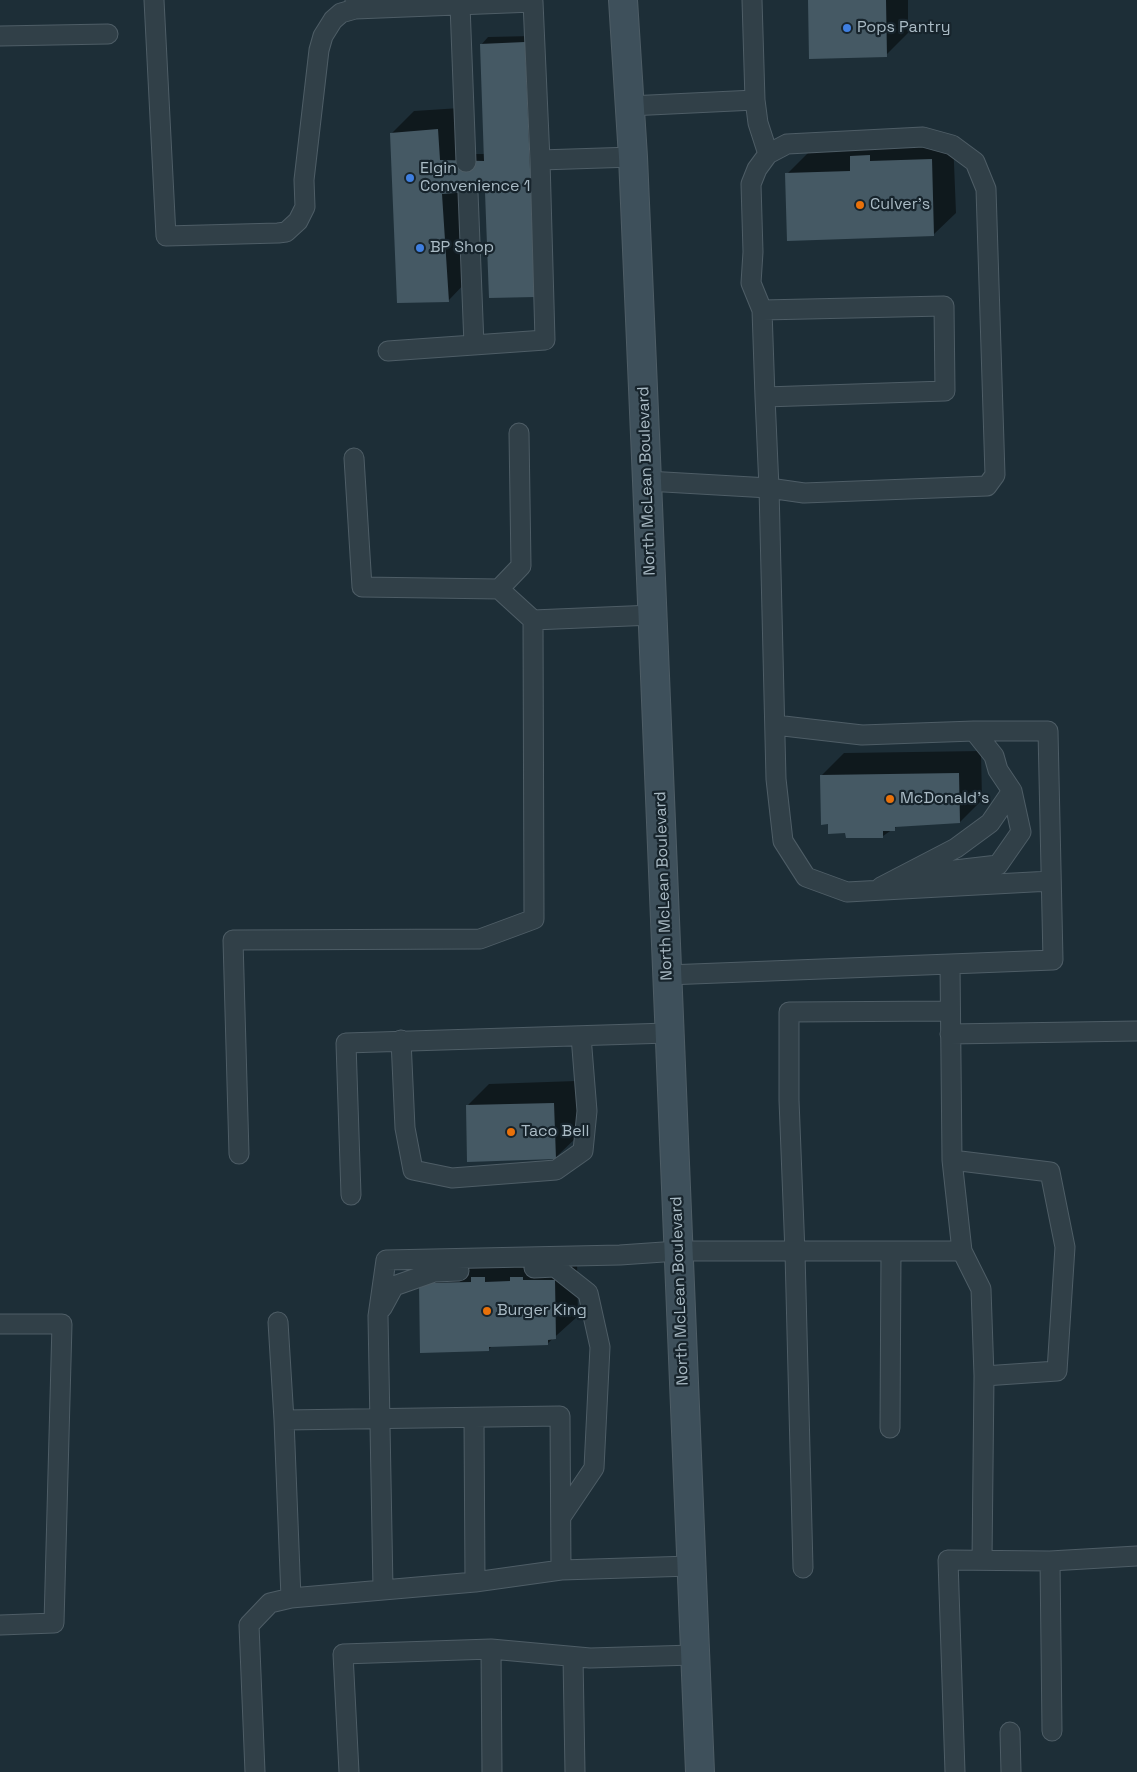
<!DOCTYPE html>
<style>
body{margin:0}
canvas{display:block;background:#1d2e37}
</style>
<canvas width="1137" height="1772"></canvas>
<script>
const ctx = document.querySelector('canvas').getContext('2d');
ctx.lineJoin = 'round';
function paint(path, color) {
  ctx.fillStyle = color;
  ctx.fill(path, 'evenodd');
}
function toPath(rows) {
  const path = new Path2D();
  for (const r of rows) {
    path.moveTo(r[0], r[1]);
    for (let i = 2; i < r.length; i += 2) path.lineTo(r[i], r[i + 1]);
  }
  return path;
}
function trace(path, color, width, dash) {
  ctx.strokeStyle = color;
  ctx.lineWidth = width;
  ctx.lineCap = dash ? 'butt' : 'round';
  ctx.setLineDash(dash || []);
  ctx.stroke(path);
}
function drawText(font, color, halo, rows, align = 'center') {
  ctx.font = font + ' "Space Grotesk",sans-serif';
  ctx.lineWidth = 4.5;
  ctx.setLineDash([]);
  ctx.textBaseline = 'middle';
  ctx.strokeStyle = halo;
  ctx.fillStyle = color;
  for (const [text, x, y, turn = 0] of rows) {
    ctx.save();
    ctx.translate(x, y);
    ctx.rotate((+turn || 0) * Math.PI / 180);
    ctx.textAlign = isNaN(turn) ? turn : align;
    if (halo) ctx.strokeText(text, 0, 0);
    ctx.fillText(text, 0, 0);
    ctx.restore();
  }
}
paint(toPath([
 [809,0,908,0,908,33,886,55],
 [532,36,541,288,486,190,465,191,470,278,448,301,392,133,414,111,460,108,463,154,485,154,481,45,488,37],
 [873,134,953,138,956,213,933,235,787,174,809,152,857,150],
 [981,751,982,800,960,822,899,825,883,836,847,832,829,823,822,775,844,753],
 [576,1081,578,1136,555,1158,467,1106,489,1084],
 [577,1258,578,1316,547,1344,493,1345,488,1350,420,1283,442,1261]
]), '#0007');
paint(toPath([
 [808,0,886,0,887,57,809,59],
 [525,42,535,297,489,298,485,192,468,192,442,194,449,302,397,303,390,133,438,129,440,160,484,161,480,44],
 [870,155,870,161,932,159,934,236,787,241,785,173,850,171,850,156],
 [959,773,960,823,895,827,895,831,883,831,883,838,846,838,845,833,828,834,828,824,821,825,820,775],
 [554,1103,556,1159,467,1162,466,1105],
 [471,1277,485,1277,485,1282,510,1281,510,1277,523,1277,523,1280,555,1280,556,1339,548,1340,548,1345,489,1347,489,1351,420,1353,419,1283,471,1282]
]), '#455964');
const service = toPath([
 [154,0,166,236,278,233,286,232,298,221,305,207,304,180,319,50,323,36,333,20,341,13,355,9],
 [355,0,355,9,533,2,540,160],
 [460,5,466,162],
 [0,36,108,34],
 [755,100,758,123,768,154],
 [629,106,755,100,752,0],
 [468,192,474,345],
 [762,310,751,283,753,252,751,184,757,169,768,154,787,144,923,137,952,145,975,162,986,189,995,475,987,486,804,493,769,488,765,397,762,310,944,306,945,391,765,397],
 [388,351,545,340,540,160,633,157],
 [354,458,362,587,499,589,533,620],
 [647,481,769,488,776,779,783,841,806,877,847,892,1051,881],
 [499,589,521,566,519,433],
 [912,875,998,865,1021,832,1012,791],
 [881,887,956,848,990,823,1012,791,998,770,994,756,974,731],
 [667,975,1053,960,1048,731,974,731,862,735,775,725],
 [950,1034,1137,1031],
 [401,1040,405,1128,413,1170,452,1178,556,1170,583,1151,587,1111,581,1036],
 [239,1154,233,940,480,939,534,919,533,620,653,615],
 [952,1160,1050,1172,1065,1247,1057,1371,984,1376],
 [351,1195,346,1043,668,1033],
 [962,1251,981,1289,984,1376,982,1560],
 [534,1268,555,1267,588,1293,600,1347,594,1468,561,1517],
 [382,1308,394,1286,434,1272,459,1271],
 [278,1322,284,1420],
 [0,1324,62,1324,54,1623,0,1625],
 [474,1418,475,1582],
 [890,1428,891,1252],
 [1050,1561,1052,1731],
 [803,1568,795,1253,789,1100,789,1012,950,1011],
 [383,1589,378,1316,386,1260,620,1255,678,1251,962,1251,952,1160,950,964],
 [291,1598,284,1420,560,1416,561,1570],
 [491,1649,492,1772],
 [573,1657,575,1772],
 [1010,1732,1011,1772],
 [255,1772,249,1625,270,1603,291,1598,475,1582,561,1570,691,1566],
 [349,1772,343,1654,491,1649,590,1658,694,1655],
 [955,1772,948,1560,1050,1561,1137,1556]
]);
const secondary = toPath([
 [623,0,633,157,647,481,700,1772]
]);
trace(service, '#4e5d66', 21);
trace(secondary, '#4e5d66', 30);
trace(service, '#314048', 19);
trace(secondary, '#3e505b', 28);
for (const [x, y, r, color] of [
 [847,28,5,"#3f7fe0"],
 [410,178,5,"#3f7fe0"],
 [860,205,5,"#e8710a"],
 [420,248,5,"#3f7fe0"],
 [890,799,5,"#e8710a"],
 [511,1132,5,"#e8710a"],
 [487,1311,5,"#e8710a"]
]) {
  const dot = new Path2D();
  dot.arc(x, y, r, 0, 2 * Math.PI);
  ctx.fillStyle = color;
  ctx.fill(dot);
  trace(dot, '#17242c', 2);
}
drawText('16px', '#aabbc5', '#17242c', [
 ["Pops Pantry",857,28],
 ["Elgin",420,169],
 ["Convenience 1",420,187],
 ["Culver's",870,205],
 ["BP Shop",430,248],
 ["McDonald's",900,799],
 ["Taco Bell",521,1132],
 ["Burger King",497,1311]
], 'left');
drawText('16px', '#aabbc5', '#17242c', [
 ["North McLean Boulevard",647,481,-92],
 ["North McLean Boulevard",664,886,-92],
 ["North McLean Boulevard",680,1291,-92]
]);
</script>
